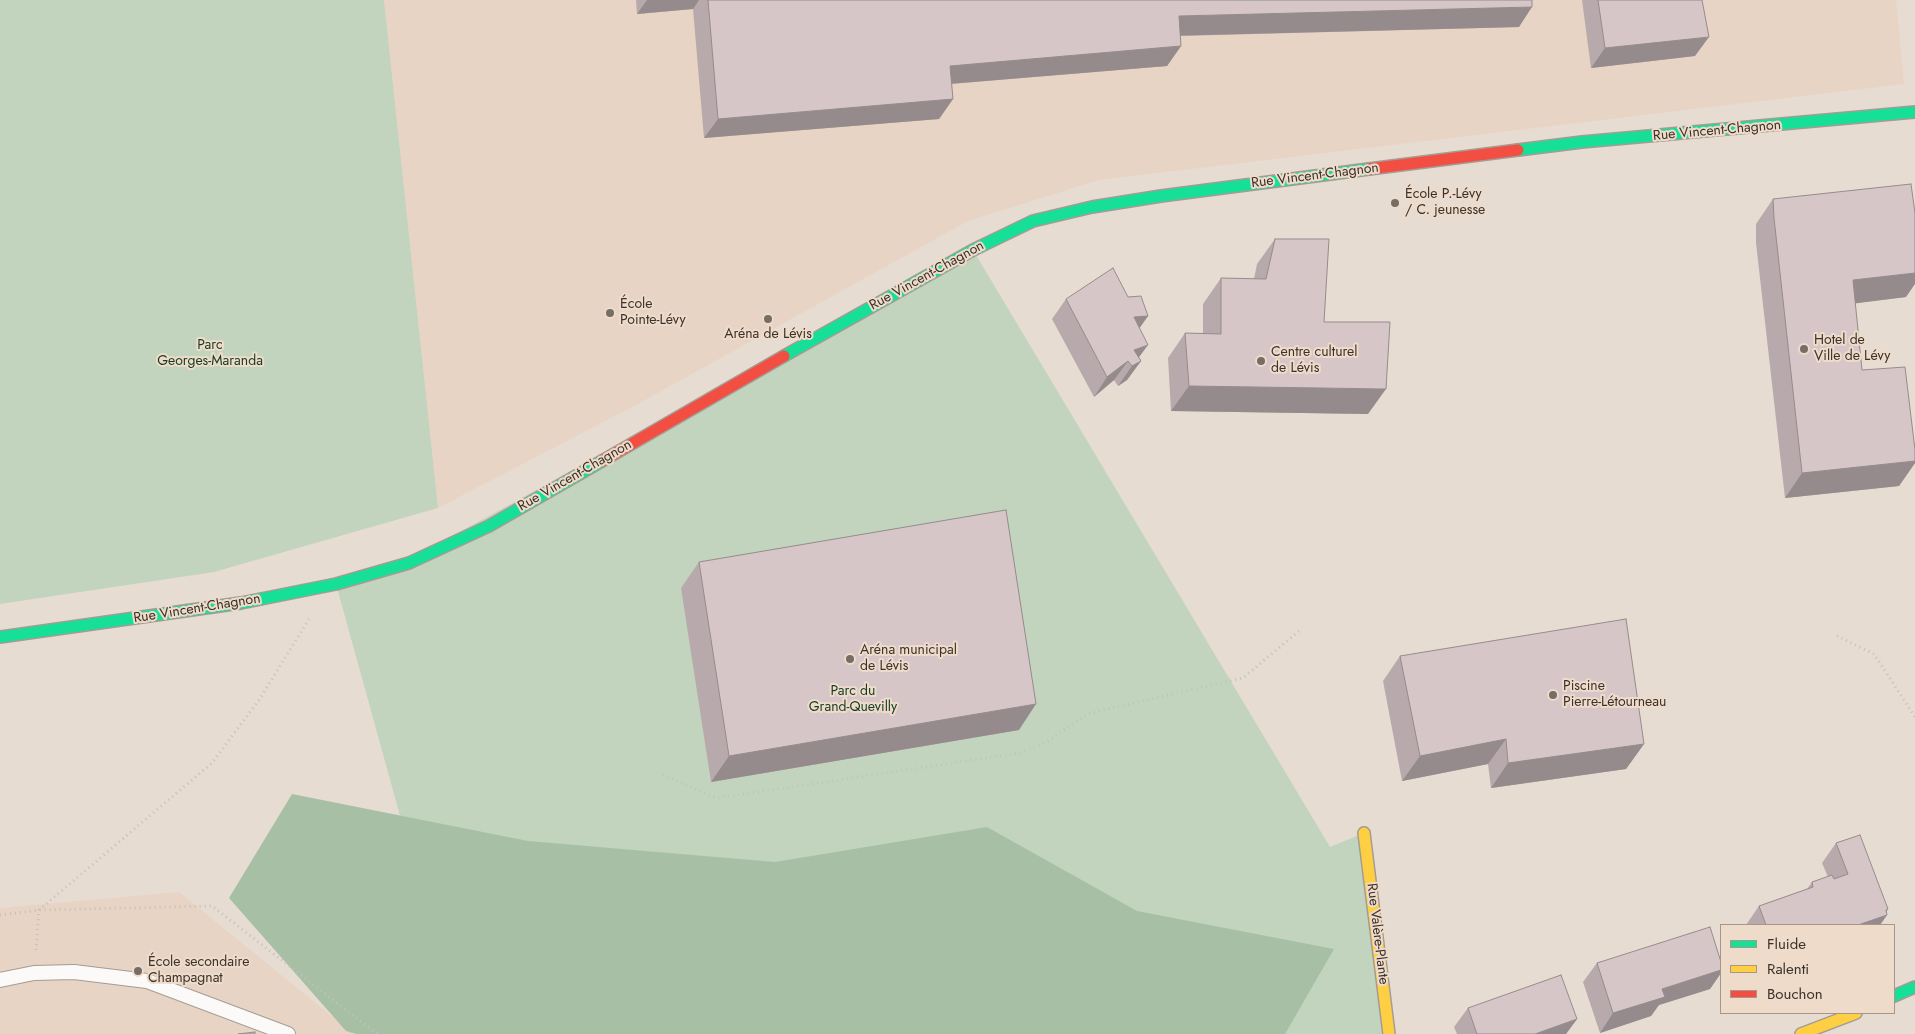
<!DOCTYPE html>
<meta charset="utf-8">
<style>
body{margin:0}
#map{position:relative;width:1915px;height:1034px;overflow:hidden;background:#e7dcd2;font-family:Jost,sans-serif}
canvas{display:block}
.legend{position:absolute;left:1720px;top:924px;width:175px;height:90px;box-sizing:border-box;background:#efdbca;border:1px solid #a6978a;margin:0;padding:6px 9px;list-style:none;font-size:15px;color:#39312a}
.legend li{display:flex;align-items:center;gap:10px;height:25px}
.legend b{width:25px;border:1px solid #a6978a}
</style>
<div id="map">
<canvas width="1915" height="1034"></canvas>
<ul class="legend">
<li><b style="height:6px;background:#16e098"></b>Fluide</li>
<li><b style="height:6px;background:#ffcf43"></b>Ralenti</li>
<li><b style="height:6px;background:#f24e42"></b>Bouchon</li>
</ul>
</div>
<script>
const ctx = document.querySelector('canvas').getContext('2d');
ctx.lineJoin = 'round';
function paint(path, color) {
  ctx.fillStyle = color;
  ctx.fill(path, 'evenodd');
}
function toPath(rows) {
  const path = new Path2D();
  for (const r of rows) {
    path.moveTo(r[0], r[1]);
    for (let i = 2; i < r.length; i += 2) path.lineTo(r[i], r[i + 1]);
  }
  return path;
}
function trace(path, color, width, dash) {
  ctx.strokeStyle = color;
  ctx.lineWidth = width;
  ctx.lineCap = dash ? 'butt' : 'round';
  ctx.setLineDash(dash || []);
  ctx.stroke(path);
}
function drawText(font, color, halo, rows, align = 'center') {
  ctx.font = font + ' Jost,sans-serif';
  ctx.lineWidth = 4;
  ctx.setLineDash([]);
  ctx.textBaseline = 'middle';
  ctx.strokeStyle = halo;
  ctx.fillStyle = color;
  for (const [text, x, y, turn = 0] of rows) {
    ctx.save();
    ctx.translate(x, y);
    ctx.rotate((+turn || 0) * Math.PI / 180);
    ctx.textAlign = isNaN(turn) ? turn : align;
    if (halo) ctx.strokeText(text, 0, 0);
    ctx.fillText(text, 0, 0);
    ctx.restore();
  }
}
paint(toPath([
 [384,0,1896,0,1904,84,1099,180,968,221,636,405,438,508],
 [179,892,354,1034,0,1034,0,908]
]), '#e8d4c4');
paint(toPath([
 [0,0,384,0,438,508,214,572,0,604],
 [973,250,1330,847,1364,833,1389,1034,473,1034,447,986,336,584,394,568]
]), '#c2d4be');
paint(toPath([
 [292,794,528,841,775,862,987,827,1137,911,1334,949,1285,1034,356,1034,346,1031,229,898]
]), '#a7c0a5');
const lane = toPath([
 [0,980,34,973,74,972,147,981,288,1034]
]);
const fast = toPath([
 [1518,150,1582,142,1915,112],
 [784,356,973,250,1033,221,1092,207,1161,196,1369,169],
 [0,637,241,603,336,584,409,563,489,526,602,461],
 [1894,996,1915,987]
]);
const slow = toPath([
 [1364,833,1389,1034],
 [1801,1034,1856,1013]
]);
const jam = toPath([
 [1369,169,1518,150],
 [602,461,784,356]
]);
trace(lane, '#a49c94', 16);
trace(fast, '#a49c94', 14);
trace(slow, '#a49c94', 14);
trace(jam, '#a49c94', 14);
trace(toPath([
 [1837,636,1874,654,1915,717],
 [663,775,717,798,1020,753,1047,742,1086,715,1098,711,1243,678,1299,631],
 [0,915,39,910,212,906,377,1034],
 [36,950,39,910,212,763,259,700,309,619]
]), '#c4c0bd', 3, [1, 4]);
trace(lane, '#fbfaf8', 14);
trace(fast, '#16e098', 11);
trace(slow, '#ffcf43', 11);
trace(jam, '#f24e42', 11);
paint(toPath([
 [636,0,1532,0,1519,27,1180,36,1181,46,1167,66,951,84,953,99,939,119,704,138,693,9,637,14],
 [1582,0,1702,0,1695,56,1591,68],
 [1773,199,1906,297,1855,303,1862,370,1915,450,1915,463,1899,486,1785,498,1756,243,1756,224],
 [1275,239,1324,322,1368,414,1171,411,1168,358,1185,333,1203,333,1203,304,1221,278,1254,279,1257,264],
 [1128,297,1148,316,1139,328,1139,357,1141,361,1127,380,1118,386,1114,380,1094,397,1052,319,1066,299],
 [699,562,1019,730,711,782,681,588],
 [1400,656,1644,744,1626,769,1491,788,1488,764,1402,781,1383,681],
 [1836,843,1888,909,1886,911,1887,915,1880,925,1746,925,1759,906,1807,889,1812,882,1828,877,1822,863],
 [1721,962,1721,973,1710,989,1659,1005,1651,1016,1600,1033,1583,982,1597,963],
 [1468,1008,1577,1019,1566,1034,1457,1034,1454,1027]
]), '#b8aaac');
paint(toPath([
 [647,0,699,0,693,9,637,14],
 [1532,7,1519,27,1165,36,1179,16],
 [1709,37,1695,56,1591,68,1605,48],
 [1181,46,1167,66,936,85,950,66],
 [953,99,939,119,704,138,718,119],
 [1915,273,1915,284,1906,297,1835,306,1853,280],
 [1148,316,1134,336,1134,317],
 [1148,345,1134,364,1128,361,1114,380,1094,397,1107,377,1134,350],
 [1141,361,1127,380,1118,386,1132,366],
 [1189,386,1386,389,1368,414,1171,411],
 [1915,461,1915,463,1899,486,1785,498,1802,473],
 [1036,704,1019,730,711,782,729,756],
 [1506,739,1488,764,1402,781,1420,756],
 [1644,744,1626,769,1491,788,1508,763],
 [1888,909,1883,917,1887,915,1880,925,1858,925],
 [1721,970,1721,973,1710,989,1659,1005,1651,1016,1600,1033,1613,1013,1662,989],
 [1577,1019,1566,1034,1535,1034]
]), '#968b8c');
const building = toPath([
 [708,0,1532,0,1532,7,1179,16,1181,46,950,66,953,99,718,119,708,0],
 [1598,0,1702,0,1709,37,1605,48,1598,0],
 [1911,184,1915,213,1915,273,1853,280,1862,370,1905,367,1915,450,1915,461,1802,473,1774,218,1773,199,1911,184],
 [1275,239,1329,239,1324,322,1390,322,1386,389,1189,386,1185,333,1221,334,1221,278,1266,279,1275,239],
 [1113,268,1128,297,1141,296,1148,316,1134,317,1148,345,1134,350,1141,361,1132,366,1128,361,1107,377,1066,299,1113,268],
 [1006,510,1036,704,729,756,699,562,1006,510],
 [1626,619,1644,744,1508,763,1506,739,1420,756,1400,656,1626,619],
 [1860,835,1888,909,1886,910,1887,915,1858,925,1766,925,1759,906,1813,887,1812,882,1832,875,1834,879,1848,874,1836,843,1860,835],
 [1710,927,1721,962,1721,970,1662,989,1665,997,1613,1013,1597,963,1710,927],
 [1561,975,1577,1019,1535,1034,1477,1034,1468,1008,1561,975],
 [255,1032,255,1034,238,1034,255,1032]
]);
paint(building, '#d6c6c8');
trace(building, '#968b8c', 1);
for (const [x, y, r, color] of [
 [1395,203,5,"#766d65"],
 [610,313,5,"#766d65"],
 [768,319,5,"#766d65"],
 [1804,349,5,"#766d65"],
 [1261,361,5,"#766d65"],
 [850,659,5,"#766d65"],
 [1553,695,5,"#766d65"],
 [138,971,5,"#766d65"]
]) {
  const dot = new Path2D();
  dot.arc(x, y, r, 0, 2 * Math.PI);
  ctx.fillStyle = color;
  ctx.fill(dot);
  trace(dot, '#efdbca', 2);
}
drawText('14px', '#39312a', '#efdbca', [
 ["Rue Vincent-Chagnon",1717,131,-5],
 ["Rue Vincent-Chagnon",1315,176,-7],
 ["Rue Vincent-Chagnon",927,276,-29],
 ["Rue Vincent-Chagnon",575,476,-30],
 ["Rue Vincent-Chagnon",197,609,-9],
 ["Rue Valère-Plante",1377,934,83]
]);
drawText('14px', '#39312a', '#efdbca', [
 ["École P.-Lévy",1405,195],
 ["/ C. jeunesse",1405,211],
 ["École",620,305],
 ["Pointe-Lévy",620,321],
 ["Aréna de Lévis",768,335,"center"],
 ["Hotel de",1814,341],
 ["Ville de Lévy",1814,357],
 ["Centre culturel",1271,353],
 ["de Lévis",1271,369],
 ["Aréna municipal",860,651],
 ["de Lévis",860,667],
 ["Piscine",1563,687],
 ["Pierre-Létourneau",1563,703],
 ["École secondaire",148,963],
 ["Champagnat",148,979]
], 'left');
drawText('14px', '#133d22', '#efdbca', [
 ["Parc",210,346],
 ["Georges-Maranda",210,362],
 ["Parc du",853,692],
 ["Grand-Quevilly",853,708]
]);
</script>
